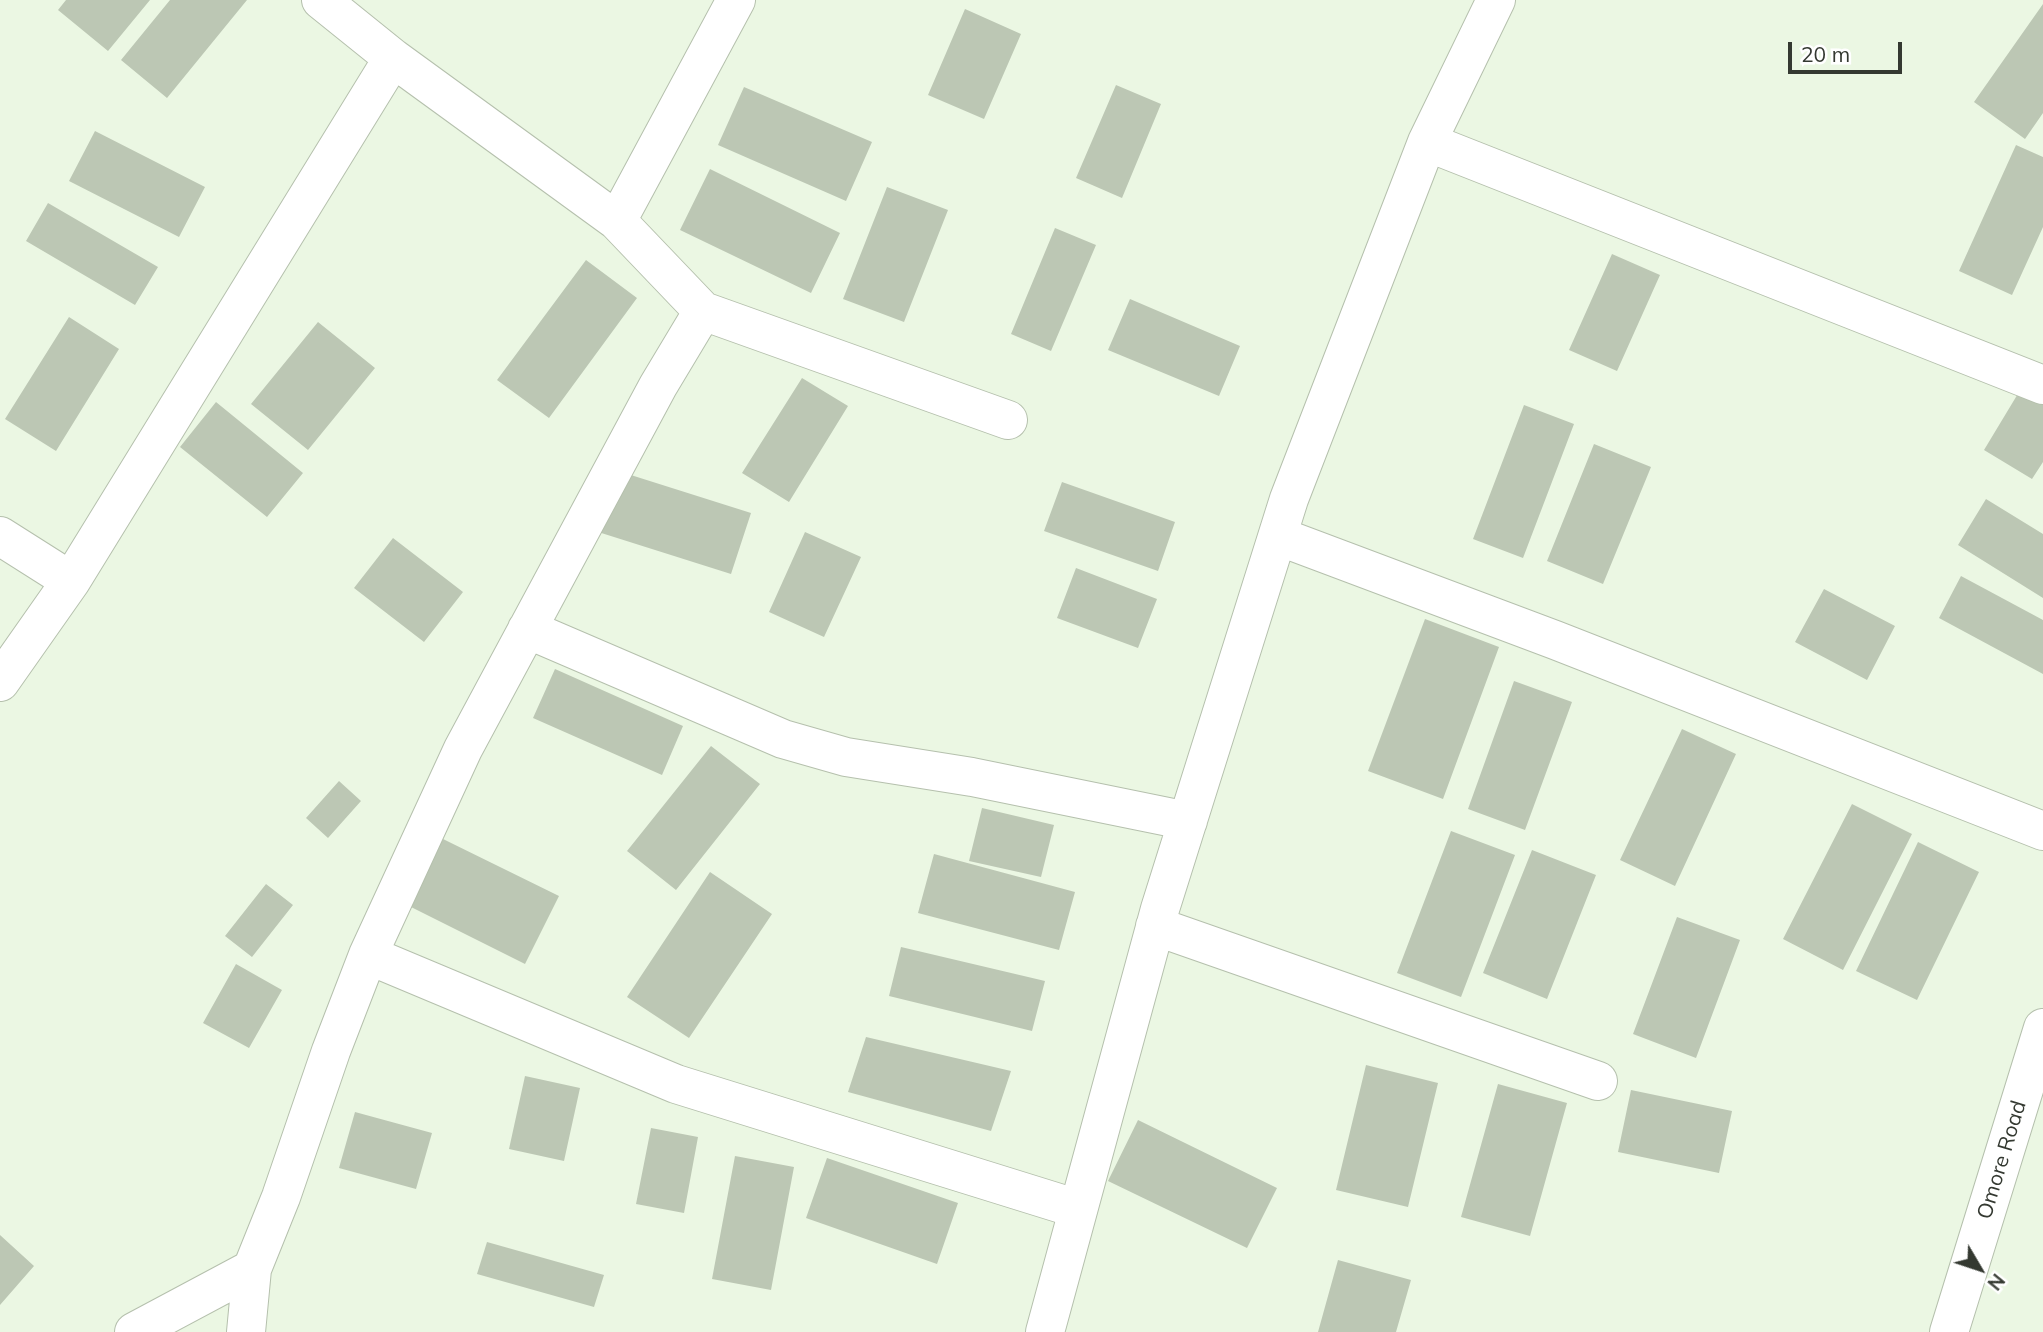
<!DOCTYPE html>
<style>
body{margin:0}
#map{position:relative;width:2043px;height:1332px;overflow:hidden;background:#ebf7e3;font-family:Mulish,sans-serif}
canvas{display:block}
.north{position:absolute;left:1945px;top:1234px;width:70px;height:70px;-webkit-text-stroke:5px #fff;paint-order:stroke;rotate:129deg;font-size:19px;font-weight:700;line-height:28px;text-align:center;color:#343931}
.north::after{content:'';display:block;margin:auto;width:24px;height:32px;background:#343931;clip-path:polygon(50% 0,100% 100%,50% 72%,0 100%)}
.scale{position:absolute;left:1788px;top:42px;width:114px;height:32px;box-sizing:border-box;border:4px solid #343931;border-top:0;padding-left:9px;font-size:21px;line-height:24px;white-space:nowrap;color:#343931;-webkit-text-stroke:5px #fff;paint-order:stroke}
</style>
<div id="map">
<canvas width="2043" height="1332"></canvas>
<div class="north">N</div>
<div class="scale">20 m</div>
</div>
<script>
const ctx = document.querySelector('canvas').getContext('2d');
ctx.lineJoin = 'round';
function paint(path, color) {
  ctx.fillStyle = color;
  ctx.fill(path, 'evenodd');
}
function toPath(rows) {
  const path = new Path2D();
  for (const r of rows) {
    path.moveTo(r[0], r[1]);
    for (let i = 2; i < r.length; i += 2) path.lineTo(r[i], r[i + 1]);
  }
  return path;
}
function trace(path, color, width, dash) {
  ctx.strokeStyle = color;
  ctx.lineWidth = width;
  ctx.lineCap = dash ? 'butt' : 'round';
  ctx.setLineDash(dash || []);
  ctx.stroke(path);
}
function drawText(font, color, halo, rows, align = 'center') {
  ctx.font = font + ' Mulish,sans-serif';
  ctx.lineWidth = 7;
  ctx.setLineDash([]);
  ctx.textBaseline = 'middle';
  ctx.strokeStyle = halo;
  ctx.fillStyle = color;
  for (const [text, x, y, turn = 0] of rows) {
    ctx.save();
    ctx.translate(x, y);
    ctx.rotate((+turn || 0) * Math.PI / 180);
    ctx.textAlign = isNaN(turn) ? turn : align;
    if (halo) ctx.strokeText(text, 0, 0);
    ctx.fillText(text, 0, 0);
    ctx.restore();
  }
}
paint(toPath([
 [66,0,150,0,108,51,58,10],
 [170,0,247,0,167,98,121,60],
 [2043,4,2043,113,2025,139,1974,102],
 [965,9,1021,34,984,119,928,95],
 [1116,85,1161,104,1122,198,1076,178],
 [744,87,872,142,846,201,718,145],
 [95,131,205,187,179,237,69,181],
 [2016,145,2043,157,2043,227,2012,295,1959,271],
 [710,169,840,233,811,293,680,230],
 [887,187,948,210,904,322,843,299],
 [48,203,158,267,135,305,26,241],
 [1055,228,1096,245,1051,351,1011,334],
 [1612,254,1660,275,1617,371,1569,350],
 [586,260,637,298,549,418,497,380],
 [1130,299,1240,346,1219,396,1108,350],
 [69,317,119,349,56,451,5,419],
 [318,322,375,368,308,450,251,404],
 [802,378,848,406,789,502,742,473],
 [2022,387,2043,400,2043,462,2032,479,1984,450],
 [216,402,303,473,267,517,180,447],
 [1524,405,1574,424,1523,558,1473,539],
 [1594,444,1651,467,1603,584,1547,561],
 [615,470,751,513,731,574,595,531],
 [1062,482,1175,522,1158,571,1044,531],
 [1986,499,2043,534,2043,598,1958,545],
 [805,532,861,557,824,637,769,612],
 [393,538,463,592,424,642,354,588],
 [1076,568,1157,599,1138,648,1057,618],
 [1961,576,2043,620,2043,674,1939,618],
 [1824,589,1895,626,1867,680,1795,642],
 [1425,619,1499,647,1443,799,1368,771],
 [555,669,683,726,662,775,533,718],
 [1514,681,1572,702,1525,830,1468,809],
 [1682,729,1736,754,1675,886,1620,860],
 [711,746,760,784,676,890,627,851],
 [339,781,361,801,328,838,306,818],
 [1852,804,1912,834,1843,970,1783,939],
 [982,808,1054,825,1041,877,969,861],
 [1451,831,1515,855,1461,997,1397,973],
 [443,839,559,896,525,964,409,906],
 [1918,842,1979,872,1917,1000,1856,971],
 [1532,850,1596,875,1547,999,1483,973],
 [934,854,1075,892,1059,950,918,913],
 [710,872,772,914,689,1038,627,997],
 [266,884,293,905,252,957,225,936],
 [1677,917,1740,940,1696,1058,1633,1034],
 [901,947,1045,981,1032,1031,889,996],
 [236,964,282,990,249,1048,203,1023],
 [866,1037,1011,1071,991,1131,848,1092],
 [1366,1065,1438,1083,1408,1207,1336,1190],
 [525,1076,580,1088,564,1161,509,1149],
 [1498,1084,1567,1103,1530,1236,1461,1217],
 [1631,1090,1732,1111,1719,1173,1618,1152],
 [355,1112,432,1133,416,1189,339,1168],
 [1138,1120,1277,1188,1247,1248,1108,1181],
 [651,1128,698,1137,684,1213,636,1204],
 [735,1156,794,1167,771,1290,712,1279],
 [827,1158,958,1203,937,1264,806,1218],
 [0,1235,34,1266,0,1305],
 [487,1242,604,1275,594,1307,477,1274],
 [1338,1260,1411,1280,1396,1332,1318,1332]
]), '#bcc7b4');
const minor = toPath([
 [321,0,393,58,617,221,703,311,1008,420],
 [1427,142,2043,385],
 [617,221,736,0],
 [0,536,71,581],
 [1278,536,1555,640,2043,831],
 [527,629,783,739,846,757,972,777,1188,821],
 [0,682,71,581,393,58],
 [1155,926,1598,1081],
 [368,955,676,1084,1078,1209],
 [134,1332,252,1269,281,1197,331,1051,368,955,463,749,658,386,703,311],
 [246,1332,252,1269],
 [1045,1332,1160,909,1289,499,1427,142,1496,0],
 [1949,1332,2043,1028]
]);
trace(minor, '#b5c0ad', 40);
trace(minor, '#fff', 38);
drawText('21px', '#343931', '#fff', [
 ["Omore Road",2002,1160,-73]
]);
</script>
